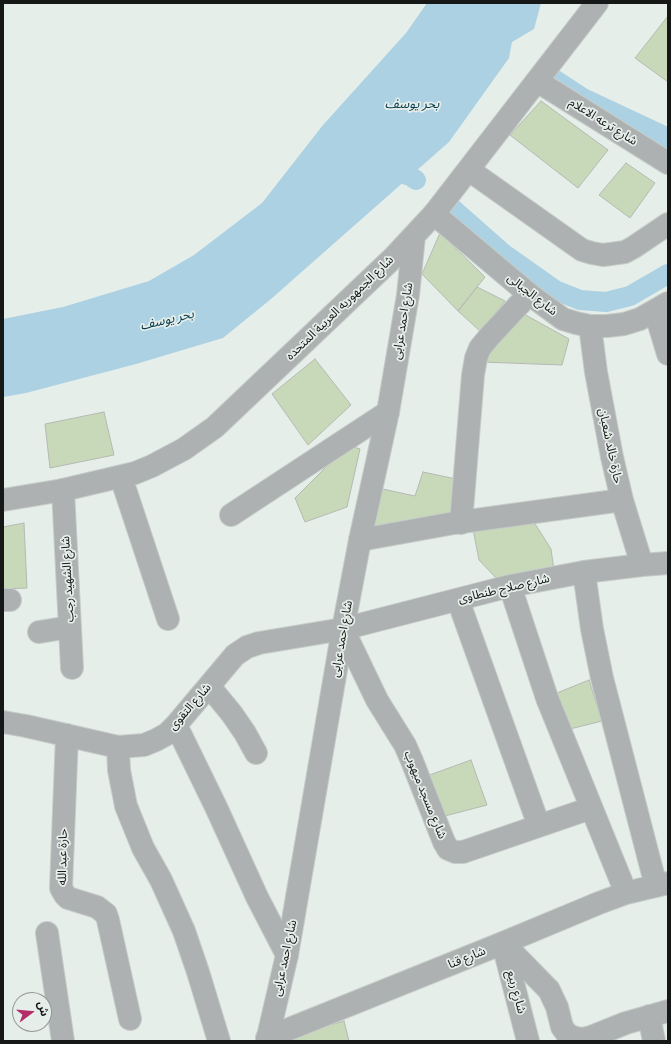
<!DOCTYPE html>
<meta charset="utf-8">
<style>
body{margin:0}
#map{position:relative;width:671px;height:1044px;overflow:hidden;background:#e6eeea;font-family:"Fira Sans Condensed","Noto Sans Arabic",sans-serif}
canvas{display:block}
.frame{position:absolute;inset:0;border:4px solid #151817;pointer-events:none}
.north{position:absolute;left:12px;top:992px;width:40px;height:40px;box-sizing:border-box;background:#e6eeea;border:1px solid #929896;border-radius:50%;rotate:74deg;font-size:11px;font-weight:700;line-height:16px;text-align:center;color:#151817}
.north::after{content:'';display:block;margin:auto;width:14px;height:18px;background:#b52c6b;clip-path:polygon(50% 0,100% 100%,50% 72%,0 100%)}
</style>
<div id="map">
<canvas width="671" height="1044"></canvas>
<div class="frame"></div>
<div class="north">ش</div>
</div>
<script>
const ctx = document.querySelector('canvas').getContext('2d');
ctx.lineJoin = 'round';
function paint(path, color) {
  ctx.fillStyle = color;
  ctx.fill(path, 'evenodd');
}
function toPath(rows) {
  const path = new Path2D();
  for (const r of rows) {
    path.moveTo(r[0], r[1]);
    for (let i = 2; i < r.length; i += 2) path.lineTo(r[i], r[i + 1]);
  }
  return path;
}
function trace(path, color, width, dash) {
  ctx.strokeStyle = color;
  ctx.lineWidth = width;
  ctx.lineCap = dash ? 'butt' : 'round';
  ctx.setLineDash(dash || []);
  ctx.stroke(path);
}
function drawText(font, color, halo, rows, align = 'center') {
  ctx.font = font + ' "Fira Sans Condensed","Noto Sans Arabic",sans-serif';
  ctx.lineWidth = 3.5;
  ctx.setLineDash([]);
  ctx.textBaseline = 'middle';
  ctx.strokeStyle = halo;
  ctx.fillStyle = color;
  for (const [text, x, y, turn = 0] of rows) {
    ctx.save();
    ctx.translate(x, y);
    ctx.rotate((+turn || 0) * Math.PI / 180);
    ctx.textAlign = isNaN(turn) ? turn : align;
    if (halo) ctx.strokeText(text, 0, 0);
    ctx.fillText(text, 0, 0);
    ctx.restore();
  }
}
paint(toPath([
 [427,3,541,3,534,29,512,42,509,58,449,142,271,299,223,338,136,364,26,393,3,397,3,319,63,307,149,281,194,255,262,203,323,125,406,33]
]), '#acd1e3');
trace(toPath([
 [548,75,583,98,668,138],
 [384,168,410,176,416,180],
 [453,209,504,254,555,290,580,300,606,302,630,296,668,274]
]), '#acd1e3', 20);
const building = toPath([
 [668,16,668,82,635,58,668,16],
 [541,101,608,150,578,188,510,135,541,101],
 [626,163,655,183,630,218,599,195,626,163],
 [440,233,485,277,458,311,422,274,440,233],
 [477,287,505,301,481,332,458,311,477,287],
 [522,313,569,339,562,365,481,362,522,313],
 [315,359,351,405,308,445,272,394,315,359],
 [104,412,114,455,50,468,45,424,104,412],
 [348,445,360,449,347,507,305,522,295,498,348,445],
 [423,472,461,480,456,516,370,530,378,488,415,496,423,472],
 [532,519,551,549,554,571,500,582,479,560,473,529,532,519],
 [24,523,27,588,3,589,3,527,24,523],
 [589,680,602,721,566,730,552,695,589,680],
 [471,760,487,805,441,817,424,777,471,760],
 [344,1021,349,1041,287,1041,287,1037,344,1021]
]);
paint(building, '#c8d9b9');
trace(building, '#b5b9b2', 1);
const minor = toPath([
 [537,81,668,163],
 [469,170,582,250,592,253,603,255,625,252,634,247,668,224],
 [434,214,529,294,563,319,576,323,590,326,607,326,624,324,640,319,668,303],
 [655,311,668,354],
 [590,326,596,372,612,457,622,500,642,565],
 [121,477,168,619],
 [63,490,72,668],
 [231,515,388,412],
 [461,523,473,375,476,358,480,348,489,337,529,294],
 [360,540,454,523,622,500],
 [584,572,592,629,602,678,656,886],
 [510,586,547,698,626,893],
 [3,600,10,600],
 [458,600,539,826],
 [343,629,377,700,405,745,412,761,444,842,448,849,455,852,463,852,591,808],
 [39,632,70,627],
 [209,686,232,714,245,733,256,753],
 [3,722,26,726,118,747,144,745,156,740,167,734,176,725,235,655,247,647,259,643,343,629,510,586,584,572,642,565,668,563],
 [176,725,216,807,257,897,287,955],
 [67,735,61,888,65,895,68,898,97,907,106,914,108,920,130,1019],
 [118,747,119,770,126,806,143,848,161,880,184,931,198,972,219,1041],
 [47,933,63,1041],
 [503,943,549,990,557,1007,562,1027,567,1034,575,1038,583,1039,591,1037,626,1023,668,1011],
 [503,944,528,1041],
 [649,1016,654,1041],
 [267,1038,503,943,599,903,626,893,668,883]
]);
const tertiary = toPath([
 [3,500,63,490,135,473,152,466,184,449,215,427,394,257,434,214,597,3],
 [267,1041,287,955,343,629,360,540,388,412,408,295,414,236]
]);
trace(minor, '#c5ccc8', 24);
trace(tertiary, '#c5ccc8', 24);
trace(minor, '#adb1b1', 22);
trace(tertiary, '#adb1b1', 22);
drawText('12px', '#151817', '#e6eeea', [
 ["شارع ترعه الاعلام",603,122,32],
 ["شارع الجبالى",532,295,38],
 ["شارع الجمهوريه العربية المتحده",340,308,-44],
 ["شارع احمد عرابى",403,321,-81],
 ["حارة خالد شعبان",610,446,78],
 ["شارع الشهيد رجب",68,579,-93],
 ["شارع صلاح طنطاوى",504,589,-13],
 ["شارع احمد عرابى",342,639,-80],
 ["شارع التقوى",190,707,-49],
 ["شارع مسجد ميهوب",425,795,68],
 ["حارة عبد الله",63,857,-89],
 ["شارع احمد عرابى",285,958,-78],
 ["شارع قنا",467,958,-22],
 ["شارع ربيع",516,992,75]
]);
drawText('italic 13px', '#063b4f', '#e6eeea', [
 ["بحر يوسف",412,104],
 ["بحر يوسف",167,320,-13]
]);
</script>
